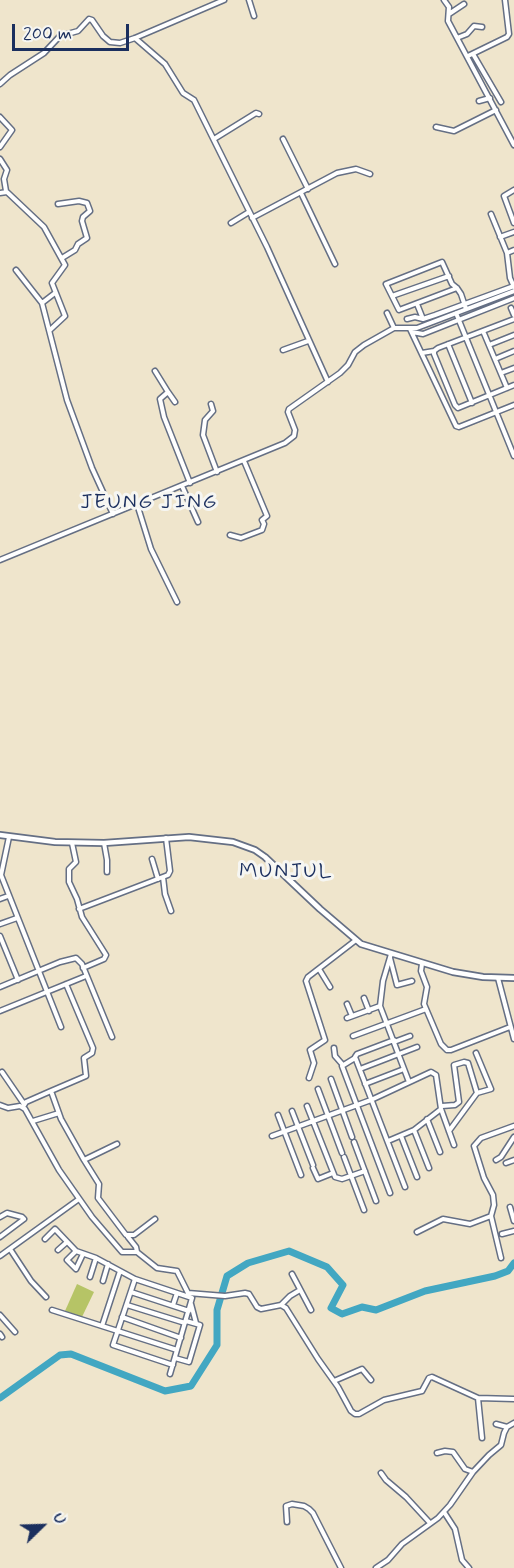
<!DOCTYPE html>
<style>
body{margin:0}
#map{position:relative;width:514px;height:1568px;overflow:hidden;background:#efe5cc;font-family:Mynerve,sans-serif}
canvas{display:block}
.north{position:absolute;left:12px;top:1496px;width:60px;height:60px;-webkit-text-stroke:4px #f6f6f2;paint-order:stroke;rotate:67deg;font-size:16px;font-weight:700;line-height:24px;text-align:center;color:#1b2f5e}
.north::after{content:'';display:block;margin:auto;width:21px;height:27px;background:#1b2f5e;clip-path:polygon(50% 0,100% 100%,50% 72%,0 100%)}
.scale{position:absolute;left:12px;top:24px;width:117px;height:27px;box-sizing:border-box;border:3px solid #1b2f5e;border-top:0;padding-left:8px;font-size:18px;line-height:21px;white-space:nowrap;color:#1b2f5e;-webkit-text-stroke:4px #f6f6f2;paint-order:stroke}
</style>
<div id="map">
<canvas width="514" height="1568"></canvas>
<div class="north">U</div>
<div class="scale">200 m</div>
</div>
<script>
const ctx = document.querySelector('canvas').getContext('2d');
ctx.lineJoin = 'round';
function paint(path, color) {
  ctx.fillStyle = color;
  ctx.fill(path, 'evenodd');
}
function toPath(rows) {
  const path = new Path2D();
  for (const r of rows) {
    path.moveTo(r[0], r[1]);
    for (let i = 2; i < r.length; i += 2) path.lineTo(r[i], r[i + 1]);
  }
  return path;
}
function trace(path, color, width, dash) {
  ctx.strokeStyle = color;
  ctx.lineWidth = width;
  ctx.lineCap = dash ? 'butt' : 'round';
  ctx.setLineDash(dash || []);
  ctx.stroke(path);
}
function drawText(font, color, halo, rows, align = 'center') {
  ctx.font = font + ' Mynerve,sans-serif';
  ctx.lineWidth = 6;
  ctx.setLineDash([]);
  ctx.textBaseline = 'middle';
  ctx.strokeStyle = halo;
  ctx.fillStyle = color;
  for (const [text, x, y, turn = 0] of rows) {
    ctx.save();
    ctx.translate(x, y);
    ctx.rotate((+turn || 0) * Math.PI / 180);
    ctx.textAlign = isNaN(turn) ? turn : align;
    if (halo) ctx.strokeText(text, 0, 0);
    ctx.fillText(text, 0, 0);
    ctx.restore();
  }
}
paint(toPath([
 [77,1284,94,1292,81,1319,65,1311]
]), '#b6c466');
trace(toPath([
 [0,1398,60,1355,71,1354,165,1391,191,1386,217,1345,217,1310,227,1276,248,1263,289,1251,327,1267,343,1285,331,1308,342,1314,362,1307,376,1310,425,1291,495,1276,508,1271,514,1263]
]), '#42a7c2', 7);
const minor = toPath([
 [249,0,254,16],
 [444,0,449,7,448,21,514,145],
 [449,14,464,4],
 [135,38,165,64,183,93,194,100,267,247,328,382],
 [457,38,467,34,474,26,482,27],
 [473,54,501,102],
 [468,56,507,37,509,34,505,0],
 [0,84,10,75,44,53,60,36,78,31,89,19,92,20,103,36,110,42,120,43,135,38,224,0],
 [479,101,490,98],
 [0,117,12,130,0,147],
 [436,127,454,131,496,110],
 [214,139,256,113,259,114],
 [283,139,308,189],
 [0,159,7,170,4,179,6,191],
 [514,190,504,196,514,223],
 [0,193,7,192,44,227,65,265,52,283,65,316,50,330],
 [301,193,335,264],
 [58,204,79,201,87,203,90,211,83,217,82,221,87,238,78,244,75,250,62,258],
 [491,214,507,253,510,278,514,287],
 [252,218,337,173,356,169,370,174],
 [231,223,249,212],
 [500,237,514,232],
 [507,253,514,250],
 [16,270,42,303,67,400,92,468,113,514],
 [457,288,399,310,386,284,442,262,452,284,457,288,461,294,466,309],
 [392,296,449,276],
 [42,303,55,293],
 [417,304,423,319],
 [511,308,514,315],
 [387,313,394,328],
 [456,313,514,456],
 [407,319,415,317,423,319,435,315,514,286],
 [514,319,438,348,434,351,434,354,455,405,458,408,514,385],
 [410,329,456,426,459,427,514,405],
 [483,331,507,388],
 [412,332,423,334,514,298],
 [448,344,472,403],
 [489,345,514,335],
 [283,350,308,341],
 [422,353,434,351],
 [495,359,514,351],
 [155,371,168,392,160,399,164,417,190,483],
 [501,373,514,368],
 [168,392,175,402],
 [211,404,213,411,205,420,203,435,217,472],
 [182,486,198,522],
 [137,504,151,549,177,602],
 [230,535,241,538,262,530,264,524,262,520,267,516,244,461],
 [0,560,285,443,294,436,295,430,288,412,289,409,340,373,348,365,355,352,364,345,394,328,417,328,514,291],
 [9,837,1,875,61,1027],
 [72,843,76,862,69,869,69,882,77,899,82,917,106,955,104,959,83,968],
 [104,843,107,860,107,872],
 [152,859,158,879],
 [163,877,165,894,171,911],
 [0,899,8,896],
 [79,909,168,875,170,871,166,838],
 [0,924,17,918],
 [0,936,18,980],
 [391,954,383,981,380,1006,409,1082],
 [390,958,397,985,412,981],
 [422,964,421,971,427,987,424,1004,441,1044,447,1050,451,1050,510,1027],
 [319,969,330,987],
 [498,978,514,1039],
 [0,987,60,962,76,958,82,964,112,1037],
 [364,998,369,1011],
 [347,1004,352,1016],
 [0,1011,86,976],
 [347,1018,380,1006],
 [353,1036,426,1009],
 [394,1040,357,1054,355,1057,405,1187],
 [394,1042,410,1036],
 [334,1048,335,1056,342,1064],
 [355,1058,342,1066,390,1193],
 [360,1069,417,1047],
 [2,1072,24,1104],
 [309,1078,314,1063,310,1050,325,1040,306,981,308,977,356,940],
 [331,1079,352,1137],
 [365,1084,404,1069],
 [318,1089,342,1153],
 [51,1091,86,1076,84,1058,92,1053,93,1048,66,984],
 [0,1105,8,1108,20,1106,25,1109,59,1170,92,1217,122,1252,137,1252,157,1268,177,1271,188,1293,225,1296,245,1293,249,1294,257,1307,261,1309,281,1305,286,1308,318,1359,338,1387,351,1411,355,1414,359,1414,384,1400,422,1391,429,1378,432,1377,478,1398,514,1399],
 [307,1106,335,1177,342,1179,365,1171],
 [442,1106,455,1105,459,1102,454,1065,464,1062,468,1063,477,1093],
 [23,1107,26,1102,51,1091,61,1119,84,1160,99,1184,98,1198,126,1235,134,1235,155,1219],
 [292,1111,313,1165],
 [278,1115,301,1175],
 [427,1119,440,1152],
 [33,1121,59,1113],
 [414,1130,429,1168],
 [449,1131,477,1093,491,1089,476,1053],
 [272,1136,371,1100,431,1072,436,1075,441,1109,454,1145],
 [401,1136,417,1177],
 [388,1141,414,1130,441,1109],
 [354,1142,376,1201],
 [344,1157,364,1210],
 [84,1160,117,1144],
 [496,1160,501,1157,514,1137],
 [506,1163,514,1160],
 [313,1168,318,1179,333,1173],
 [510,1207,514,1221],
 [491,1216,501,1258],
 [0,1217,7,1213,22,1217,24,1219,0,1237],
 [417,1232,443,1219,470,1224,491,1216,494,1205,493,1195,484,1178,474,1146,481,1138,514,1126],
 [502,1234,514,1231],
 [128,1237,136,1247,137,1252],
 [45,1239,55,1229,76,1251,96,1258,135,1279,192,1298],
 [10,1249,31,1281,46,1297],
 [58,1250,67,1242],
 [76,1251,67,1260,76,1269,83,1254],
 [0,1256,79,1199],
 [292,1274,311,1310],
 [90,1277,96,1258],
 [135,1279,113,1345,173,1365],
 [103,1281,108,1264],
 [131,1292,189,1311],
 [191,1304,196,1323],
 [127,1305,185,1323],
 [173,1305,177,1293],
 [281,1305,290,1296,300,1290],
 [52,1310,177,1350],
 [0,1315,15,1332],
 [122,1317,181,1338],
 [102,1326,120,1271],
 [0,1334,2,1337],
 [175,1358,189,1362,200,1325,186,1321],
 [170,1374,192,1298],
 [334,1381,362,1369,371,1380],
 [478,1398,482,1438],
 [496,1424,507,1427,514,1423],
 [437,1453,445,1451,453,1452,465,1469,473,1472],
 [381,1473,386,1480,406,1497,430,1523],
 [444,1512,455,1529,462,1560,469,1568],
 [287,1522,286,1506,292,1504,304,1506,309,1509,313,1513,341,1568],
 [376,1568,388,1560,402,1544,438,1518,450,1505,473,1472,489,1455,501,1445,504,1433,507,1427]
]);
const tertiary = toPath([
 [0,835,55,842,104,843,189,837,233,842,255,850,265,857,320,909,361,944,453,972,483,977,514,978]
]);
trace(minor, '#656f84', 7);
trace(tertiary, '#656f84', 8);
trace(minor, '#fff', 4);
trace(tertiary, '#fff', 4.5);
ctx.letterSpacing = '1.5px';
drawText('21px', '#1b2f5e', '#f6f6f2', [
 ["JEUNG JING",149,504],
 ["MUNJUL",286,873]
]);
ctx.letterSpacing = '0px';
</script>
